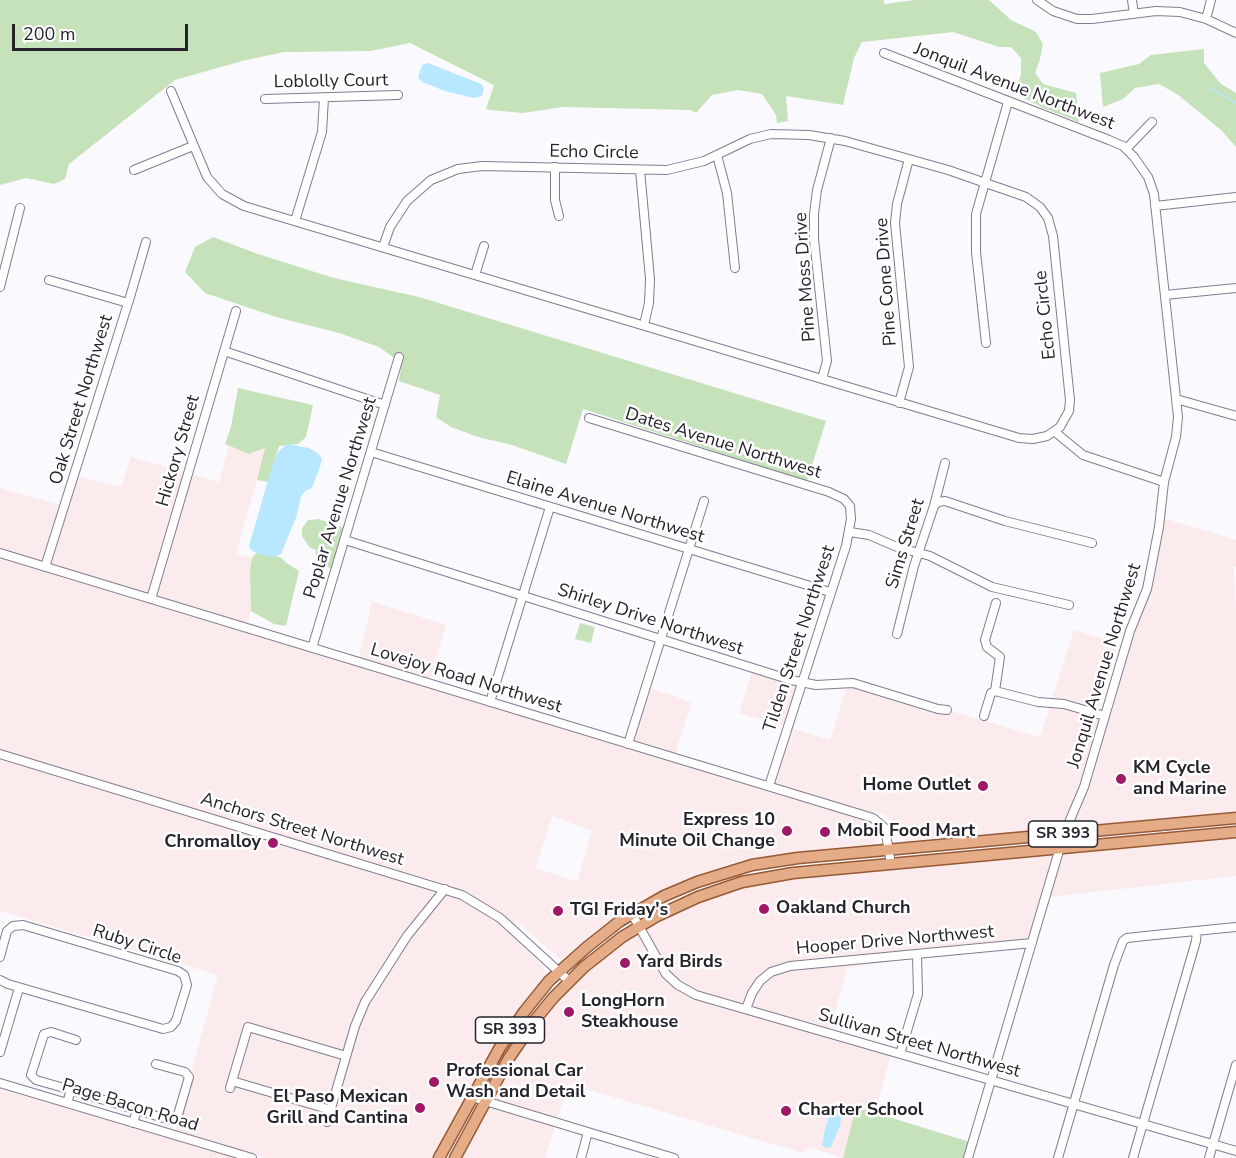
<!DOCTYPE html>
<style>
body{margin:0}
#map{position:relative;width:1236px;height:1158px;overflow:hidden;background:#faf9fe;font-family:"Nunito Sans",sans-serif}
canvas{display:block}
.scale{position:absolute;left:12px;top:24px;width:176px;height:27px;box-sizing:border-box;border:3px solid #26232c;border-top:0;padding-left:8px;font-size:18px;line-height:21px;white-space:nowrap;color:#26232c;-webkit-text-stroke:4px #fff;paint-order:stroke}
</style>
<div id="map">
<canvas width="1236" height="1158"></canvas>
<div class="scale">200 m</div>
</div>
<script>
const ctx = document.querySelector('canvas').getContext('2d');
ctx.lineJoin = 'round';
function paint(path, color) {
  ctx.fillStyle = color;
  ctx.fill(path, 'evenodd');
}
function toPath(rows) {
  const path = new Path2D();
  for (const r of rows) {
    path.moveTo(r[0], r[1]);
    for (let i = 2; i < r.length; i += 2) path.lineTo(r[i], r[i + 1]);
  }
  return path;
}
function trace(path, color, width, dash) {
  ctx.strokeStyle = color;
  ctx.lineWidth = width;
  ctx.lineCap = dash ? 'butt' : 'round';
  ctx.setLineDash(dash || []);
  ctx.stroke(path);
}
function drawText(font, color, halo, rows, align = 'center') {
  ctx.font = font + ' "Nunito Sans",sans-serif';
  ctx.lineWidth = 5;
  ctx.setLineDash([]);
  ctx.textBaseline = 'middle';
  ctx.strokeStyle = halo;
  ctx.fillStyle = color;
  for (const [text, x, y, turn = 0] of rows) {
    ctx.save();
    ctx.translate(x, y);
    ctx.rotate((+turn || 0) * Math.PI / 180);
    ctx.textAlign = isNaN(turn) ? turn : align;
    if (halo) ctx.strokeText(text, 0, 0);
    ctx.fillText(text, 0, 0);
    ctx.restore();
  }
}
paint(toPath([
 [229,446,249,454,266,448,236,554,252,558,250,581,251,610,247,624,310,644,154,597,191,474,219,482],
 [131,457,185,472,149,595,49,565,77,476,121,487],
 [0,488,61,505,43,563,0,550],
 [1163,518,1236,540,1236,567,1233,566,1236,608,1236,811,1069,827,1133,632,1150,590],
 [0,557,871,821,878,827,878,841,876,843,745,860,714,869,644,898,598,929,561,960,518,922,514,925,480,901,445,884,0,751],
 [552,816,592,831,577,882,536,868],
 [372,601,446,625,430,680,359,658],
 [1074,630,1118,643,1100,707,1094,709,1065,700,1052,699],
 [752,672,798,685,785,726,739,713],
 [847,686,853,686,937,712,950,714,950,711,1040,737,1050,706,1058,706,1101,719,1082,785,1063,828,908,841,901,839,896,833,891,819,881,813,874,811,873,814,773,784,790,728,830,740],
 [650,688,692,702,675,754,632,741],
 [0,758,439,891,404,934,363,1000,345,1052,246,1023,226,1090,232,1092,234,1085,327,1112,324,1125,329,1126,358,1027,368,1004,409,938,446,893,461,898,488,913,510,930,509,932,543,966,546,974,496,1040,433,1158,264,1158,153,1125,175,1131,218,975,0,911],
 [1236,837,1236,876,1049,897,1062,852],
 [1055,853,1030,940,789,963,770,969,744,1005,697,991,680,982,669,972,644,931,654,923,715,895,768,881],
 [639,934,664,976,683,993,695,998,891,1055,875,1113,856,1107,843,1158,810,1147,803,1153,569,1084,557,1119,493,1100,532,1031,571,986,587,970,615,948],
 [914,958,847,968,830,1030,750,1007,754,995,762,983,772,975,790,970],
 [249,1031,343,1058,329,1106,236,1078],
 [0,1088,235,1158,0,1158],
 [489,1106,555,1126,545,1158,461,1158]
]), '#fcebec');
paint(toPath([
 [0,0,884,0,884,4,915,0,989,0,1011,20,1036,32,1043,44,1040,59,1035,73,1043,84,1076,93,1079,122,1043,108,1015,93,1021,74,1021,58,1011,47,999,47,953,32,862,42,854,58,843,105,786,96,788,121,777,123,776,115,762,94,738,90,712,95,696,113,691,110,563,107,523,113,490,110,486,109,494,85,410,43,370,51,284,52,242,61,175,80,69,164,65,179,54,184,26,178,0,185],
 [1204,49,1204,63,1221,84,1236,93,1236,147,1221,130,1177,94,1159,84,1135,88,1123,99,1103,107,1100,73,1139,64,1151,55],
 [213,237,258,254,334,278,419,297,826,421,807,481,583,409,566,464,512,445,478,437,451,427,436,417,440,395,399,381,403,355,397,353,396,359,379,347,339,333,276,317,205,293,185,272,195,247],
 [238,388,313,405,306,437,298,444,279,446,268,482,257,480,265,448,249,454,225,444,231,427],
 [319,519,345,528,333,569,315,562,316,550,310,548,302,536,302,528,308,520],
 [258,551,282,558,285,562,299,571,286,626,274,624,251,611,250,570,252,558],
 [580,623,595,627,591,643,575,639],
 [856,1107,970,1142,965,1158,843,1158]
]), '#c6e2ba');
paint(toPath([
 [428,63,481,84,484,88,482,96,474,98,445,91,422,82,418,78,422,65],
 [287,444,309,448,319,454,322,459,320,467,312,488,305,491,301,497,296,518,281,554,273,557,261,555,251,550,249,546,273,463,278,452],
 [840,1106,842,1113,840,1126,831,1147,826,1148,822,1145,825,1129,832,1108]
]), '#b8e8ff');
trace(toPath([
 [1210,88,1236,103]
]), '#b8e8ff', 1.5);
const minor = toPath([
 [1037,0,1053,11,1077,19,1092,19,1156,11,1180,12,1206,19,1236,33],
 [1132,0,1134,14],
 [1206,19,1211,0],
 [884,53,1109,140,1123,146,1134,157,1148,177,1154,194,1178,417,1176,437,1164,482,1159,527,1147,589,1130,631,1084,787,1064,834,968,1158],
 [171,91,207,177,222,194,244,206,1019,438,1033,439,1047,436,1060,427,1069,411,1070,400,1053,236,1048,218,1040,207,1026,197,948,170,845,141,809,135,771,134,750,139,704,161,667,170,482,166,458,169,431,180,407,201,390,227,383,247],
 [265,99,398,95],
 [1126,149,1152,122],
 [717,155,727,193,735,268],
 [555,167,555,200,559,216],
 [134,170,193,146],
 [640,170,650,279,649,303,644,325],
 [1155,206,1236,197],
 [295,221,322,132,324,98],
 [475,275,484,246],
 [49,280,128,303],
 [0,287,20,208],
 [1165,295,1236,288],
 [986,343,976,252,976,214,1008,102],
 [224,351,385,405],
 [822,379,827,361,814,239,814,214,817,190,831,138],
 [1176,399,1236,416],
 [899,403,909,367,895,223,897,204,909,159],
 [589,418,829,492,844,499,850,506,851,519,846,546,769,786],
 [1055,432,1083,455,1164,482],
 [371,452,830,592],
 [934,506,938,502,945,501,1005,521,1092,543],
 [850,532,869,535,897,547,930,556,992,587,1069,605],
 [345,540,791,680,816,685,853,683,938,709,947,710],
 [0,553,873,818,885,828,891,864],
 [45,567,130,297,146,242],
 [151,599,236,311],
 [897,634,914,566,934,506,945,463],
 [312,648,399,357],
 [995,691,1000,657,987,647,985,640,996,603],
 [490,702,550,507],
 [984,716,991,693,995,691,1038,702,1064,704,1105,716],
 [628,744,704,501],
 [0,754,462,895,500,918,569,981],
 [632,914,666,974,678,985,696,995,1236,1151],
 [0,957,7,931,13,926,23,925,178,971,184,975,187,985,176,1021,171,1027,163,1029,8,984,0,980],
 [746,1009,752,993,760,981,771,972,790,966,1032,943],
 [0,1052,19,988],
 [900,1054,918,994,917,955],
 [232,1081,331,1110],
 [0,1083,252,1158],
 [230,1088,248,1027,346,1056],
 [71,1090,36,1080,31,1075,44,1034,51,1032,76,1040],
 [472,1097,674,1158],
 [67,1103,71,1090,137,1110,133,1123],
 [137,1110,170,1120,177,1118,189,1077,185,1072,156,1064],
 [327,1122,355,1026,365,1002,407,936,445,889],
 [581,1158,588,1132],
 [1058,1158,1114,965,1123,941,1127,938,1145,936,1236,927],
 [1133,1158,1196,941,1197,931],
 [1209,1158,1236,1065]
]);
const major = toPath([
 [439,1158,499,1049,524,1012,549,981,587,947,620,921,664,896,697,882,752,865,798,858,1236,818],
 [455,1158,509,1058,535,1020,553,998,584,967,622,937,657,916,698,897,742,882,793,873,1236,832]
]);
trace(minor, '#827b91', 10);
trace(major, '#965934', 13);
trace(minor, '#fff', 8);
trace(major, '#e4ad88', 10);
for (const [x, y, r, color] of [
 [1121,779,6,"#9e1867"],
 [983,786,6,"#9e1867"],
 [787,831,6,"#9e1867"],
 [825,832,6,"#9e1867"],
 [273,843,6,"#9e1867"],
 [764,909,6,"#9e1867"],
 [558,911,6,"#9e1867"],
 [625,963,6,"#9e1867"],
 [569,1012,6,"#9e1867"],
 [434,1082,6,"#9e1867"],
 [420,1108,6,"#9e1867"],
 [786,1111,6,"#9e1867"]
]) {
  const dot = new Path2D();
  dot.arc(x, y, r, 0, 2 * Math.PI);
  ctx.fillStyle = color;
  ctx.fill(dot);
  trace(dot, '#fff', 2);
}
for (const [x, y, w] of [
 [1063,834,69],
 [510,1030,69]
]) {
  const box = new Path2D();
  box.roundRect(x - w / 2, y - 13, w, 26, 4.5);
  ctx.fillStyle = '#fff';
  ctx.fill(box);
  trace(box, '#26232c', 1.5);
}
drawText('bold 16px', '#26232c', null, [
 ["SR 393",1063,834],
 ["SR 393",510,1030]
]);
drawText('18px', '#26232c', '#fff', [
 ["Loblolly Court",331,82,-1],
 ["Jonquil Avenue Northwest",1014,87,21],
 ["Echo Circle",594,153,1],
 ["Pine Moss Drive",806,277,-94],
 ["Pine Cone Drive",887,282,-94],
 ["Echo Circle",1046,315,-96],
 ["Oak Street Northwest",82,400,-73],
 ["Dates Avenue Northwest",723,444,17],
 ["Hickory Street",179,451,-74],
 ["Poplar Avenue Northwest",341,498,-73],
 ["Elaine Avenue Northwest",605,508,17],
 ["Sims Street",906,544,-73],
 ["Shirley Drive Northwest",650,620,18],
 ["Tilden Street Northwest",800,639,-72],
 ["Jonquil Avenue Northwest",1105,666,-73],
 ["Lovejoy Road Northwest",466,679,17],
 ["Anchors Street Northwest",302,830,17],
 ["Hooper Drive Northwest",895,941,-5],
 ["Ruby Circle",137,945,18],
 ["Sullivan Street Northwest",919,1044,16],
 ["Page Bacon Road",130,1106,17]
]);
drawText('bold 18px', '#26232c', '#fff', [
 ["KM Cycle",1133,769],
 ["and Marine",1133,790],
 ["Home Outlet",971,786,"right"],
 ["Express 10",775,821,"right"],
 ["Minute Oil Change",775,842,"right"],
 ["Mobil Food Mart",837,832],
 ["Chromalloy",261,843,"right"],
 ["Oakland Church",776,909],
 ["TGI Friday's",570,911],
 ["Yard Birds",637,963],
 ["LongHorn",581,1002],
 ["Steakhouse",581,1023],
 ["Professional Car",446,1072],
 ["Wash and Detail",446,1093],
 ["El Paso Mexican",408,1098,"right"],
 ["Grill and Cantina",408,1119,"right"],
 ["Charter School",798,1111]
], 'left');
</script>
